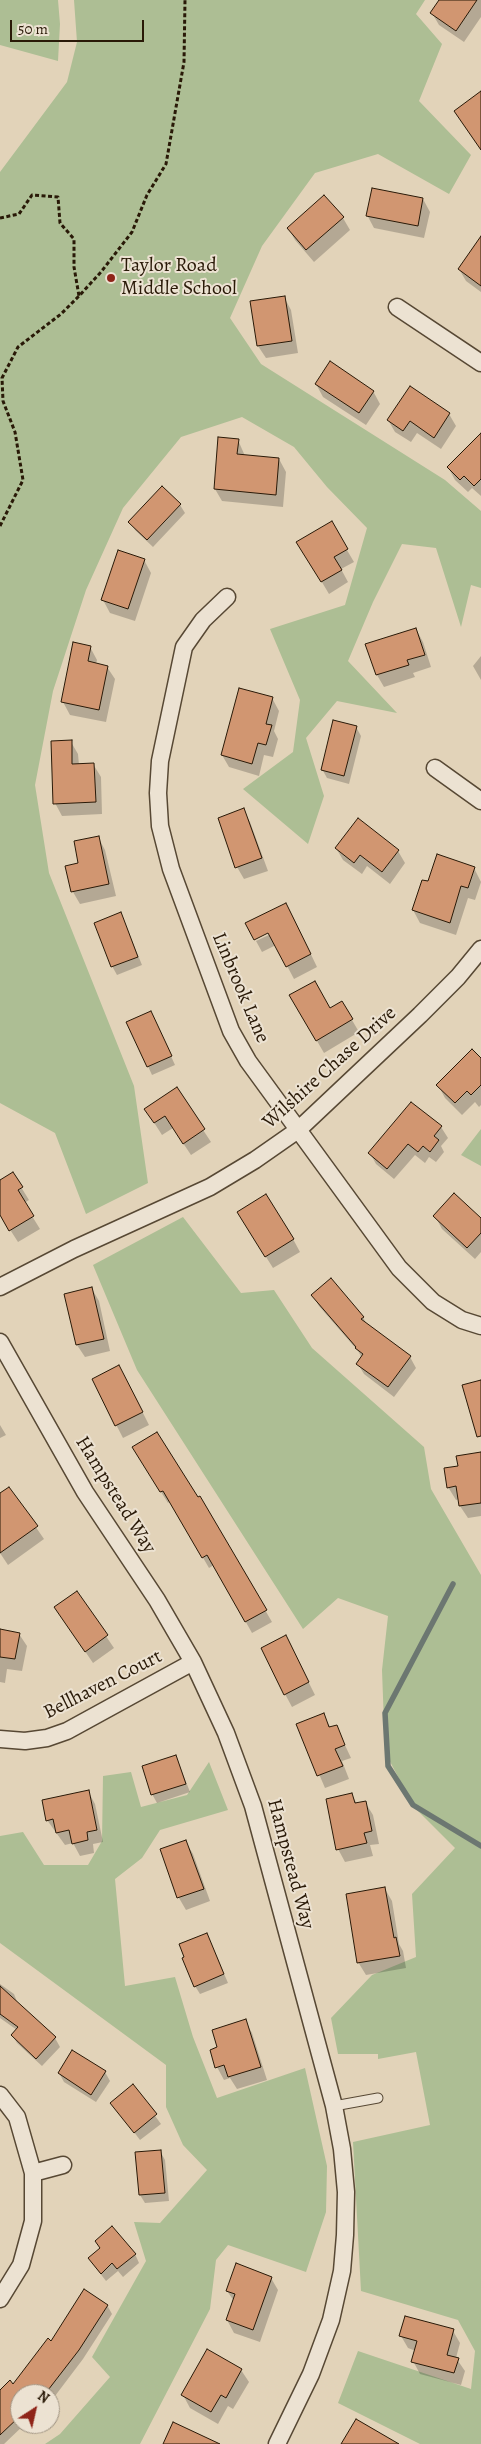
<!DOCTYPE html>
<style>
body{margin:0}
#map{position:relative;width:481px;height:2444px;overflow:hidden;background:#e2d3b9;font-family:Alegreya,serif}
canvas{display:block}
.north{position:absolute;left:10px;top:2384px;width:50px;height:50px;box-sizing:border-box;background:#ece2d2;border:1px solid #9e9281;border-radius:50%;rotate:35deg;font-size:14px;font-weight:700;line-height:20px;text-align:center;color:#291907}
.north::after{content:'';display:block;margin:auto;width:18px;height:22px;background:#8f2418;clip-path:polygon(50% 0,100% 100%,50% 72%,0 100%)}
.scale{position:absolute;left:10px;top:20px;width:134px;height:22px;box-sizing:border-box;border:2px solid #291907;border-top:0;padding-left:6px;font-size:15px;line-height:18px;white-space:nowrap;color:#291907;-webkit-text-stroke:4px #ece2d2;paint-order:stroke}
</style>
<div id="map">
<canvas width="481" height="2444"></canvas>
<div class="north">N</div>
<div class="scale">50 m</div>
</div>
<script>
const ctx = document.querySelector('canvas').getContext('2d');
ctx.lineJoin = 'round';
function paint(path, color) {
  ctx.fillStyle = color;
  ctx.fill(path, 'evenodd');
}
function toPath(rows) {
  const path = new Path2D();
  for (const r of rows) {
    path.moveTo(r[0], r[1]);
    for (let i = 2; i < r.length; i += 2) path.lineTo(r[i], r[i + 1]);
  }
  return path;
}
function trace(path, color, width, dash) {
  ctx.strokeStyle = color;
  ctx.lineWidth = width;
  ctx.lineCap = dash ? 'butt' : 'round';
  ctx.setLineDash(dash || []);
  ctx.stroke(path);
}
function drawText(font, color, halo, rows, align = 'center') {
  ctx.font = font + ' Alegreya,serif';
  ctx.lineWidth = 4;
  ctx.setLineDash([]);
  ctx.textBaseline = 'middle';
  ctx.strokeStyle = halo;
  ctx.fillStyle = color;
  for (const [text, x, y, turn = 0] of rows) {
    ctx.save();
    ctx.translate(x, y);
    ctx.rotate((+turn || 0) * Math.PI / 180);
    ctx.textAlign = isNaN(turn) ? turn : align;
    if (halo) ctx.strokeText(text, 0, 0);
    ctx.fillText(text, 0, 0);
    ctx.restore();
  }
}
paint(toPath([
 [0,0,58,0,60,24,58,61,0,45],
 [74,0,425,0,416,14,442,44,419,101,471,155,449,194,378,154,315,173,262,246,230,318,261,364,445,480,481,511,481,588,471,585,461,627,436,548,402,544,373,602,348,661,397,713,337,701,306,738,324,796,308,844,243,789,293,752,300,700,270,629,345,605,367,528,327,487,294,447,242,417,181,437,123,508,86,590,53,691,35,785,49,873,134,1086,148,1183,86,1214,55,1133,0,1103,0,172,67,82,77,42],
 [481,1129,481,1166,461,1155],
 [183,1217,241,1293,274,1290,312,1348,424,1447,431,1489,481,1575,481,2444,420,2444,338,2403,358,2351,471,2389,475,2351,458,2320,361,2291,353,2142,430,2125,416,2052,378,2059,378,2054,338,2054,331,2018,372,1975,416,1957,412,1894,455,1848,414,1807,385,1752,382,1670,388,1616,338,1598,303,1629,137,1370,93,1265],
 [209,1762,228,1810,160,1830,142,1858,115,1879,125,1986,175,1977,193,2037,217,2098,305,2068,327,2166,326,2212,306,2272,228,2245,216,2260,210,2309,140,2444,45,2444,60,2434,110,2377,92,2357,146,2261,134,2222,160,2223,207,2170,183,2145,166,2107,166,2065,0,1943,0,1836,23,1832,44,1865,88,1865,102,1841,103,1776,131,1772,141,1807,187,1795]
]), '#adbe94');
paint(toPath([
 [440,0,481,0,481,17,464,42,439,25,432,13],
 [423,199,430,212,424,238,374,228,367,215],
 [343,218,350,230,314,262,295,240,288,228],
 [481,248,481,292,466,281,459,269],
 [284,297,291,310,298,353,266,358,258,346],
 [316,384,373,391,380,404,366,425,323,397],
 [449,414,456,426,441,449,417,433,411,442,395,432,388,420],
 [481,437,481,496,472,488,468,492,455,480,448,467],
 [238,440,245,456,279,459,286,472,283,507,222,501,215,489],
 [163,488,180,505,185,513,153,547,135,530,130,522],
 [331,523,354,562,341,569,348,582,329,594,298,542],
 [144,560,151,573,135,621,110,613,103,600],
 [416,629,423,642,431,667,413,673,415,677,384,687,377,675],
 [90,647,97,660,96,664,107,667,115,679,106,722,70,715,63,702],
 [481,656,481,680,473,666],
 [272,698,279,711,274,731,278,739,273,757,264,755,259,776,229,767,222,755],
 [356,727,361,736,349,784,327,778,322,769],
 [71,742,78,754,79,765,93,764,101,777,102,814,62,816,55,803],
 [243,810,250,822,268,871,244,879,237,867],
 [358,820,398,851,405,863,390,884,367,866,362,874,343,860,336,848],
 [98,837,105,850,116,896,80,904,73,892,67,867,80,864],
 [474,868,481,882,475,900,468,898,456,935,420,923,413,910,429,883],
 [121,914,142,965,117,975,112,966],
 [293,917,317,967,294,979,276,945,262,952,256,941,275,932],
 [291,996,330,1010,342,1003,359,1032,324,1053],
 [155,1021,175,1065,152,1075,128,1023],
 [481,1060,481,1105,479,1107,475,1102,462,1115,445,1098,438,1085],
 [176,1089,211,1142,191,1155,173,1128,162,1135,146,1110],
 [441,1127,448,1138,441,1146,444,1152,436,1162,429,1157,425,1163,415,1155,394,1179,376,1164,370,1153],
 [13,1174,29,1200,24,1203,40,1229,18,1242,0,1214,0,1181],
 [435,1216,481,1220,481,1252,475,1259,442,1229],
 [246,1225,293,1239,300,1252,273,1268],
 [92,1289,99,1301,110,1351,85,1357,77,1345],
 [313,1296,363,1317,367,1325,410,1357,416,1368,394,1397,364,1374,358,1364,362,1358,358,1351,319,1306],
 [126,1379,149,1425,123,1438,93,1380],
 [0,1425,6,1435,0,1438],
 [481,1453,481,1516,468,1518,460,1506,459,1499,456,1500,448,1487,459,1467],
 [140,1459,197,1499,200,1498,272,1622,252,1633,214,1565,209,1568,170,1501,168,1503],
 [9,1488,44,1539,8,1565,0,1553,0,1494],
 [76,1592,114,1648,93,1663,55,1607],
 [0,1630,19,1634,27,1646,22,1671,7,1669,5,1683,0,1682],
 [292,1649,315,1695,292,1707,285,1694],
 [323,1715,331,1728,336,1726,351,1758,342,1761,349,1779,325,1788,298,1725],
 [176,1756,190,1792,157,1803,152,1794],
 [88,1791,95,1804,103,1842,93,1844,94,1853,80,1856,73,1843,65,1845,47,1820],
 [352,1795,357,1804,365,1802,373,1815,379,1844,370,1845,373,1856,345,1862,338,1849],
 [186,1842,193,1854,210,1901,186,1910,179,1898,162,1850],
 [385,1889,392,1901,399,1944,403,1951,406,1968,366,1975,358,1962],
 [211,1943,228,1983,200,1994,195,1986],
 [0,1984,14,1994,18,2004,55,2038,60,2047,42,2066,17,2043,12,2035,17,2030,0,2018],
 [245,2021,252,2033,267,2080,237,2089,230,2078,224,2080,217,2067,219,2048],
 [72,2052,105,2072,110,2081,96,2102,64,2082,59,2073],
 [133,2086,161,2124,140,2140,112,2103],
 [160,2151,165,2160,169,2201,145,2203,140,2195,136,2153],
 [101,2249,135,2254,139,2263,123,2277,118,2271,106,2281,89,2259],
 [271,2278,278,2290,260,2342,234,2333,227,2320,234,2301,227,2291],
 [107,2305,112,2314,83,2359,55,2396,50,2400,50,2394,20,2394,20,2424,25,2424,4,2444,0,2444,0,2391,13,2386,52,2343],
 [453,2331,460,2343,456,2358,465,2371,461,2385,420,2374,413,2361,416,2351,408,2348,401,2336],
 [241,2370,249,2382,233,2409,228,2406,218,2424,190,2408,183,2395]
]), '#0003');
trace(toPath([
 [453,1584,385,1713,388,1766,413,1805,481,1846]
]), '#6c7771', 5.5);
const building = toPath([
 [439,0,477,0,456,31,430,13,439,0],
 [481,91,481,150,454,111,481,91],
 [372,188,423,198,418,226,366,216,372,188],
 [324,195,344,217,306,250,287,228,324,195],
 [481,236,481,286,458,269,481,236],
 [285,296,292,341,257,346,250,301,285,296],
 [330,361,374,391,359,413,315,384,330,361],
 [410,386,450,413,434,438,410,421,403,431,387,420,410,386],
 [481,433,481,479,474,486,464,476,460,480,447,467,481,433],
 [218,437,239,439,237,454,279,458,276,495,214,489,218,437],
 [162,486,181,504,147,540,128,522,162,486],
 [332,521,348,549,334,557,342,570,321,582,296,542,332,521],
 [118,550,145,559,128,609,101,600,118,550],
 [416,628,425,655,407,660,409,665,376,675,365,644,416,628],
 [73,642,91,646,88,661,108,666,99,710,61,702,73,642],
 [239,688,273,697,266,724,272,725,266,745,258,743,252,764,221,755,239,688],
 [333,720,357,726,344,776,321,770,333,720],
 [72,740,72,764,94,763,96,802,53,804,51,741,72,740],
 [244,808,262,858,235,868,218,818,244,808],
 [358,818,399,850,382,872,360,855,354,863,335,848,358,818],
 [99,836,109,884,71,892,65,866,78,863,74,841,99,836],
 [437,854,475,867,468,888,461,886,450,923,412,910,422,880,428,881,437,854],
 [286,903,311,954,286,967,268,933,254,940,245,923,286,903],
 [121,912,138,957,111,967,94,923,121,912],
 [315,981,330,1008,342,1001,353,1019,316,1041,289,995,315,981],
 [151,1011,172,1056,147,1067,126,1022,151,1011],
 [472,1049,481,1058,481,1085,471,1095,467,1091,455,1103,436,1085,472,1049],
 [177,1087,205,1129,183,1144,165,1116,154,1123,144,1109,177,1087],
 [411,1102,442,1126,434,1136,439,1140,430,1152,423,1146,418,1152,408,1144,387,1169,368,1153,411,1102],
 [13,1172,23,1187,18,1190,34,1216,9,1231,0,1215,0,1180,13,1172],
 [454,1193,481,1218,481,1233,467,1248,433,1216,454,1193],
 [266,1194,294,1239,265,1257,237,1212,266,1194],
 [331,1278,364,1317,361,1319,411,1356,388,1387,356,1364,363,1354,355,1348,356,1347,311,1295,331,1278],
 [92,1287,104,1339,76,1345,64,1294,92,1287],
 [119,1365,143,1412,115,1426,92,1379,119,1365],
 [481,1380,481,1436,477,1437,462,1385,481,1380],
 [157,1432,198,1497,200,1496,267,1610,245,1622,207,1555,202,1558,163,1491,160,1492,132,1447,157,1432],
 [481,1452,481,1503,459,1506,456,1486,447,1488,444,1468,458,1466,456,1456,481,1452],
 [9,1487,38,1526,0,1553,0,1493,9,1487],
 [77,1591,108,1635,85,1652,54,1607,77,1591],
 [0,1629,20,1633,15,1659,0,1657,0,1629],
 [286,1635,309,1682,284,1695,261,1648,286,1635],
 [324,1713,329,1727,337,1725,345,1745,335,1749,343,1766,317,1776,296,1724,324,1713],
 [176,1755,186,1784,151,1795,142,1766,176,1755],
 [89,1790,97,1830,87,1832,88,1840,72,1844,69,1830,56,1833,53,1819,46,1821,42,1800,89,1790],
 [352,1793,355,1803,366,1801,372,1831,364,1833,367,1843,336,1850,326,1799,352,1793],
 [186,1840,204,1889,177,1898,160,1849,186,1840],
 [385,1887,394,1938,396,1937,400,1956,357,1963,346,1894,385,1887],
 [207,1933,224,1974,194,1987,182,1958,184,1957,179,1944,207,1933],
 [0,1986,56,2037,36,2059,11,2035,18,2027,0,2014,0,1986],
 [246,2019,261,2067,228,2077,224,2065,215,2068,210,2050,217,2047,212,2030,246,2019],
 [72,2050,106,2071,91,2095,58,2073,72,2050],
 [133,2084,157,2114,134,2133,110,2103,133,2084],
 [161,2150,165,2193,139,2195,135,2152,161,2150],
 [112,2226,136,2254,117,2269,112,2263,101,2274,88,2258,100,2248,95,2241,112,2226],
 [236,2263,272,2277,253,2330,226,2320,235,2294,226,2291,236,2263],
 [84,2289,108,2305,79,2350,45,2394,20,2394,20,2416,0,2435,0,2390,10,2380,13,2384,48,2338,51,2341,84,2289],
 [405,2316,454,2329,447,2355,459,2358,454,2373,411,2362,417,2341,399,2336,405,2316],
 [207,2349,242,2369,226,2398,221,2395,211,2412,181,2395,207,2349],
 [356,2419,399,2444,341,2444,356,2419],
 [173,2422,220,2444,163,2444,173,2422]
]);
paint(building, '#d19671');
trace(building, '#291907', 1);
const lane = toPath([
 [334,2106,378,2098]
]);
const street = toPath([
 [397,307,481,363],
 [227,597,203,620,184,647,160,761,158,793,160,826,171,869,231,1031,248,1061,399,1268,433,1302,462,1320,481,1326],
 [435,768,481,801],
 [0,1287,74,1249,210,1187,255,1160,298,1130,420,1015,458,977,481,949],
 [0,1342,85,1492,157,1600,193,1662,226,1733,253,1806,334,2106,342,2149,346,2192,345,2235,342,2271,331,2320,311,2374,277,2444],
 [0,1739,25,1741,47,1738,67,1731,193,1662],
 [0,2095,17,2117,33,2173,33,2221,21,2265,0,2299],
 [33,2173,63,2165]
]);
trace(lane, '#574834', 11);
trace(street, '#574834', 19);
trace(toPath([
 [0,218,19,214,32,195,58,197,60,223,74,239,74,267,79,296,101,272,132,232,147,195,166,164,184,62,185,0],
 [0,526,23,480,15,432,3,401,2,378,18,347,61,314,79,296]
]), '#291907', 3, [4, 2.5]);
trace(lane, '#ece2d2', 9);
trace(street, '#ece2d2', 16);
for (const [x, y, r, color] of [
 [111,278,5,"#8f2418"]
]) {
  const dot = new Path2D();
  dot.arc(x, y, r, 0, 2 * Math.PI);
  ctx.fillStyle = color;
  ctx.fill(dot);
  trace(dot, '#ece2d2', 2);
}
drawText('20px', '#291907', '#ece2d2', [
 ["Taylor Road",121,266],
 ["Middle School",121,289]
], 'left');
drawText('20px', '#291907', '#ece2d2', [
 ["Linbrook Lane",240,988,67],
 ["Wilshire Chase Drive",330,1068,-42],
 ["Hampstead Way",115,1495,58],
 ["Bellhaven Court",103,1685,-27],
 ["Hampstead Way",290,1864,75]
]);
</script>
